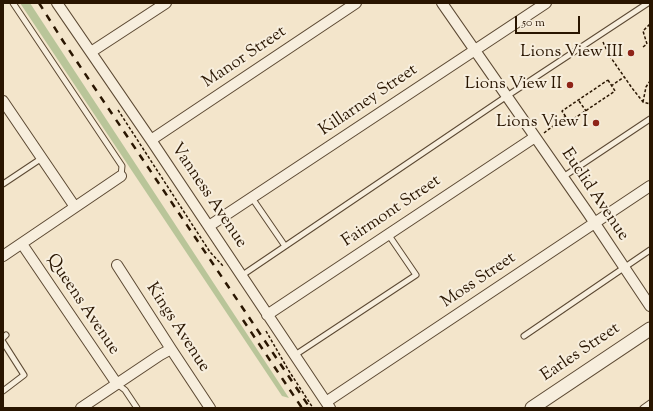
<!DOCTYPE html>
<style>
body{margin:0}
#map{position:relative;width:653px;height:411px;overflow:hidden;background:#f3e5cb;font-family:"Sorts Mill Goudy",serif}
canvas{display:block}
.frame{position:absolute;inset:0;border:4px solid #291500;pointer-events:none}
.scale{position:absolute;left:515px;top:16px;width:65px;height:18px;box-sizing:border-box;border:2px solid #291500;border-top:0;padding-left:5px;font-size:12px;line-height:14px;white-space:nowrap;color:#291500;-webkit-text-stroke:3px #f7eedd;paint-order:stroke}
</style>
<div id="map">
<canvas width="653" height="411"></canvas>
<div class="frame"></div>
<div class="scale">50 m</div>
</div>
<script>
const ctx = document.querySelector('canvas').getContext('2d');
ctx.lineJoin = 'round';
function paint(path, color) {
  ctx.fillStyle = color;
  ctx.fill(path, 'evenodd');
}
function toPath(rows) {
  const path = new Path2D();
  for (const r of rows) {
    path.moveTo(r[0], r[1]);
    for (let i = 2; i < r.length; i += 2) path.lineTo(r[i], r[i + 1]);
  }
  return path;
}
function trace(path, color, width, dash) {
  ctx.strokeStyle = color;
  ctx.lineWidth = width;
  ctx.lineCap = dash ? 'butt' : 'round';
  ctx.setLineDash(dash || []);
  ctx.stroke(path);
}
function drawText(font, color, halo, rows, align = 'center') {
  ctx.font = font + ' "Sorts Mill Goudy",serif';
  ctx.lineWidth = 4;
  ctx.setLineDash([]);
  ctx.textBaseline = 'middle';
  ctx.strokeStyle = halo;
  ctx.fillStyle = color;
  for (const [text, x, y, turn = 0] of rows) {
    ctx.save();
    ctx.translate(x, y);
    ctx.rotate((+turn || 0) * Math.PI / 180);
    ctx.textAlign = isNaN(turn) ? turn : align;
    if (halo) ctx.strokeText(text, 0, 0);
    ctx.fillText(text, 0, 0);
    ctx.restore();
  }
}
paint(toPath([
 [20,3,30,3,289,398,282,396]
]), '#b9c599');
const service = toPath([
 [13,3,122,166,121,176],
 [563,177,650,119],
 [3,184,42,158],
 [252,198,285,246],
 [241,276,507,96,648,3],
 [524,336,650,250],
 [3,338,6,335],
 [3,342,24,375,3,391],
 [295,355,416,275,388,234],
 [117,384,125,390,137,408],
 [643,408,650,403]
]);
const minor = toPath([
 [57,3,151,140,330,408],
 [442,3,588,213,650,306],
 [91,52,166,3],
 [3,101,75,207],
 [151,140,356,3],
 [209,226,546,3],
 [22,244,117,384],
 [3,256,121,176],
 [117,265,171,349,210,408],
 [267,315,535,137],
 [326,402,650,186],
 [81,408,160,355,171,349]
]);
const tertiary = toPath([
 [532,408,650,329]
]);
trace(service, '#5c4933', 7);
trace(minor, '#5c4933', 12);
trace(tertiary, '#5c4933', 15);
trace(toPath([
 [603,42,609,55,632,88,643,102,650,104],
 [643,47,647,44,643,31,650,24],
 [608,80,615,91,569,122,562,111,608,80],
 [611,86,624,77],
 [579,101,586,111],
 [643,102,646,87,650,81],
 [118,110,210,252,223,266],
 [544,133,566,116],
 [266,331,289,371,313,408]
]), '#291500', 1.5, [3, 2]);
trace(service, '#f7eedd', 5);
trace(minor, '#f7eedd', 10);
trace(tertiary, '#f7eedd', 13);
trace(toPath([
 [39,3,63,41,310,408],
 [243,320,302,408]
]), '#291500', 2.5, [7, 7]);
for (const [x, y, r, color] of [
 [631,53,4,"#8f2418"],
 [570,85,4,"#8f2418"],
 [596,123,4,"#8f2418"]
]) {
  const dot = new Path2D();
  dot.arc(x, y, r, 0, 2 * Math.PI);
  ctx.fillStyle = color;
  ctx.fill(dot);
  trace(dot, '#f7eedd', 1.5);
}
drawText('17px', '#291500', '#f7eedd', [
 ["Lions View III",623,53],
 ["Lions View II",562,85],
 ["Lions View I",588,123]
], 'right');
drawText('17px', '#291500', '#f7eedd', [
 ["Manor Street",245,58,-34],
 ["Killarney Street",369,101,-34],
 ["Euclid Avenue",594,195,56],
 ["Vanness Avenue",208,196,56],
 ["Fairmont Street",392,212,-34],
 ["Moss Street",479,281,-34],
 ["Queens Avenue",82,305,56],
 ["Kings Avenue",177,328,57],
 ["Earles Street",581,353,-34]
]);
</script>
